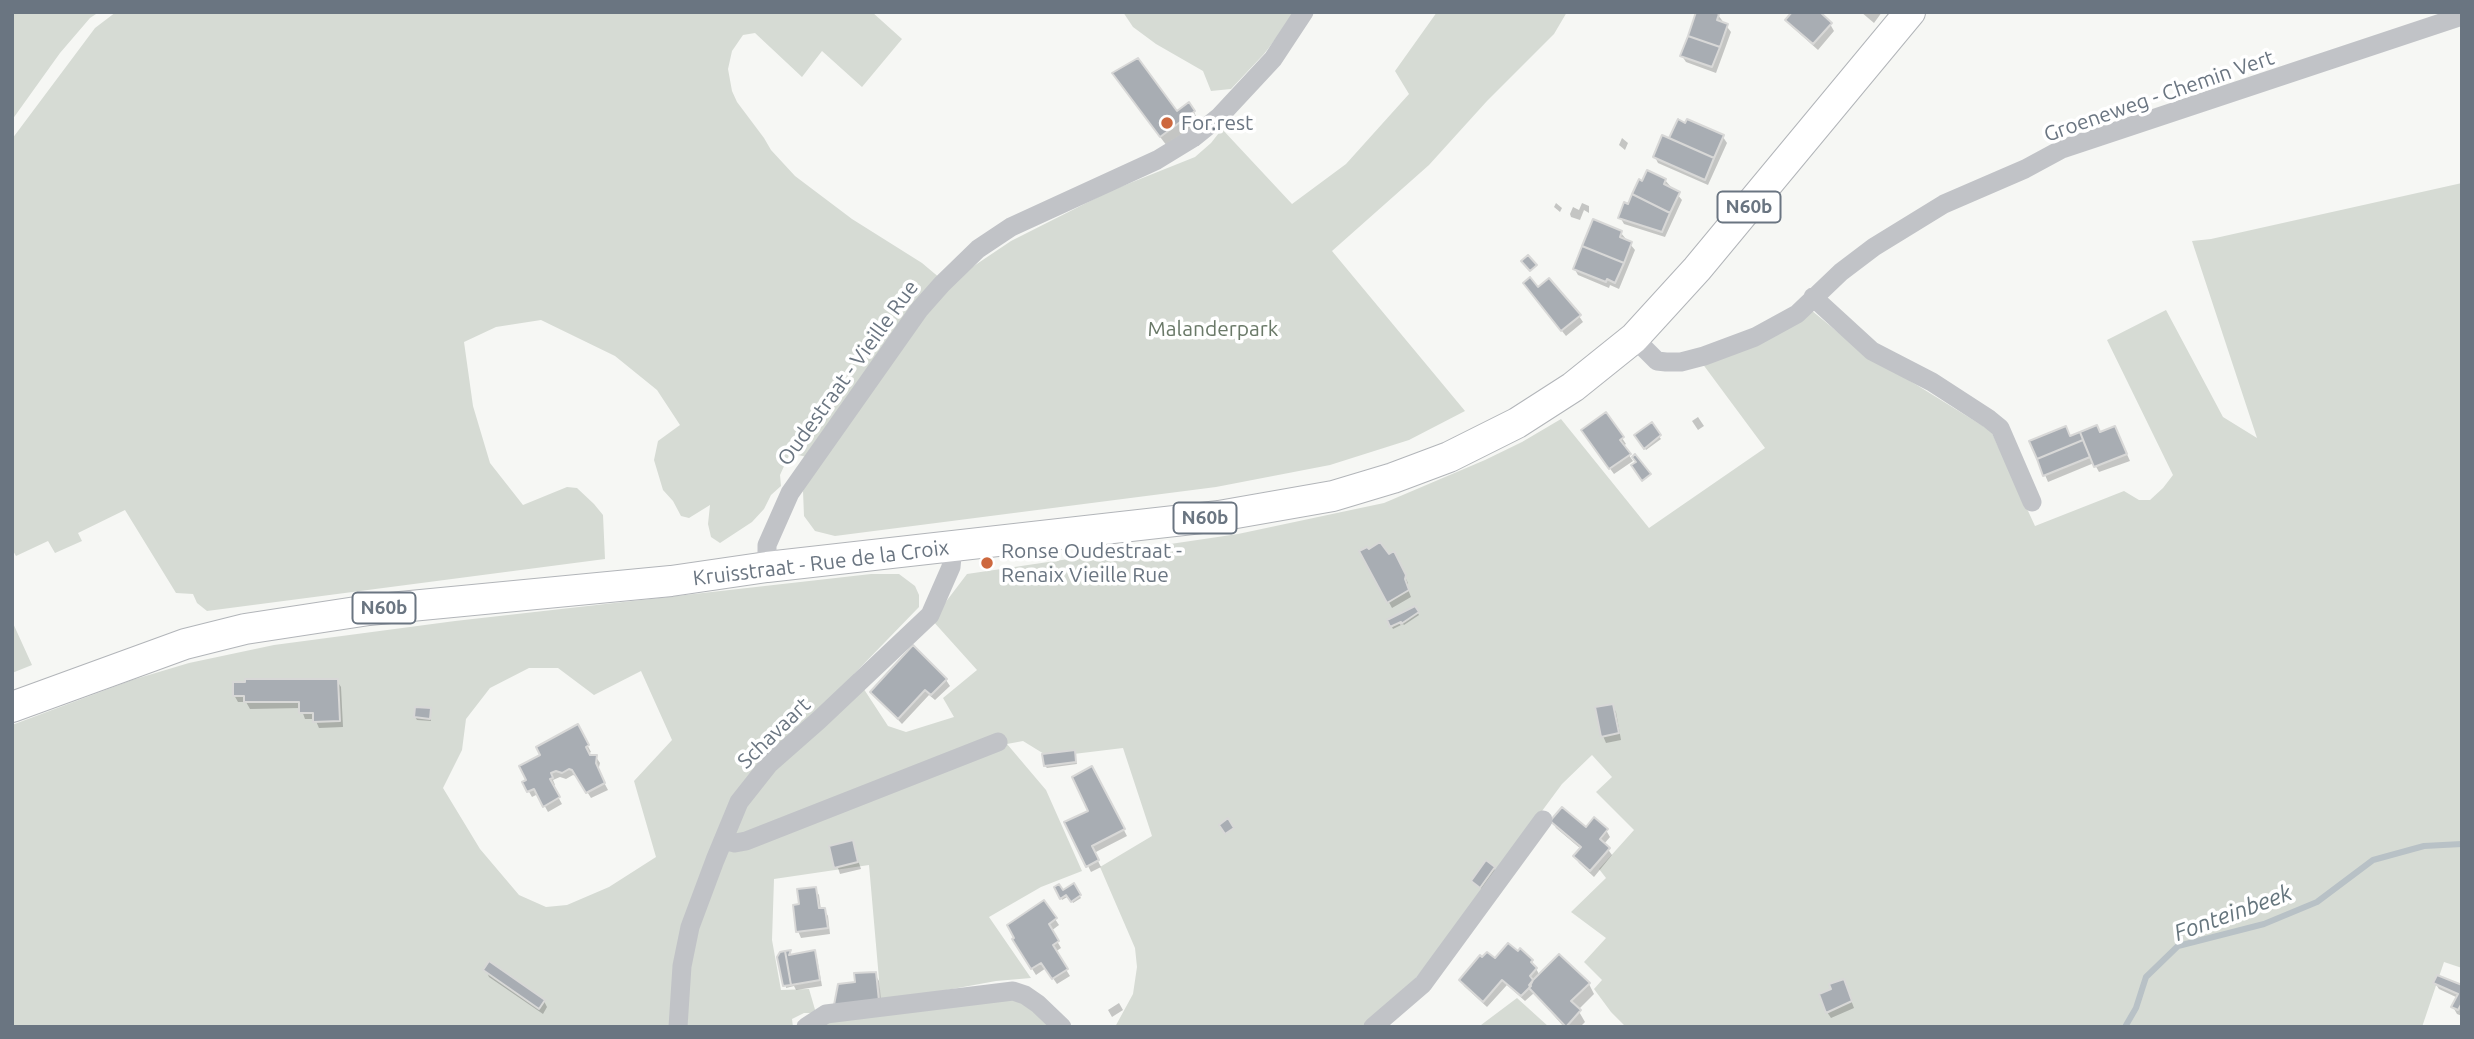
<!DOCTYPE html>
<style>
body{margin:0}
#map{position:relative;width:2474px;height:1039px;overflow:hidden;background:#f6f7f4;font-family:Ubuntu,sans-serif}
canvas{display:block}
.frame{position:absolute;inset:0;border:14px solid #6a7581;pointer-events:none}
</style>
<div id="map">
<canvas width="2474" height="1039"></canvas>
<div class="frame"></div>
</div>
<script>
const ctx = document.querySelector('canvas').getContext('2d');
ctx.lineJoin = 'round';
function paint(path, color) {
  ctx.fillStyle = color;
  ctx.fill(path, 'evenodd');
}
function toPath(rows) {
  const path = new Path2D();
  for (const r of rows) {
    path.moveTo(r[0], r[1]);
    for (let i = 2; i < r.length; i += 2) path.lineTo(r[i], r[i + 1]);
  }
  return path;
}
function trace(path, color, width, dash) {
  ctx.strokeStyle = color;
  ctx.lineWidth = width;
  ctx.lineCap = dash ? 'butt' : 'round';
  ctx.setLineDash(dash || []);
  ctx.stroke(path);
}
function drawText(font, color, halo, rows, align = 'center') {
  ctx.font = font + ' Ubuntu,sans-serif';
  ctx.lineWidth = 7;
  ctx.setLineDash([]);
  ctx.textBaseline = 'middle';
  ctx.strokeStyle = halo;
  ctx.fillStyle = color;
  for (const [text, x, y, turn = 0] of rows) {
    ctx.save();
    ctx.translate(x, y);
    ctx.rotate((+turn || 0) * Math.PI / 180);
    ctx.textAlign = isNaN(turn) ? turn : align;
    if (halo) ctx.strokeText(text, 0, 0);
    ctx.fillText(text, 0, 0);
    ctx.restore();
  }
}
paint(toPath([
 [12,12,99,12,90,18,60,53,12,120],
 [116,12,872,12,902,39,862,87,822,51,802,77,755,33,743,35,732,51,728,69,732,91,737,102,764,138,771,150,795,176,852,219,922,263,947,284,1011,241,1110,191,1195,157,1211,143,1222,129,1292,204,1346,164,1409,94,1395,71,1437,12,1567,12,1554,34,1487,101,1429,165,1332,251,1465,411,1409,440,1330,465,1216,487,835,536,815,531,804,516,803,491,815,459,790,453,780,475,781,486,771,495,764,509,752,522,720,543,711,537,708,524,710,505,689,518,681,516,673,501,663,490,654,460,658,441,680,425,657,390,615,356,541,320,496,327,464,342,473,406,490,463,523,505,567,487,577,488,594,504,603,515,605,559,207,611,197,603,193,594,176,593,125,510,78,533,82,541,55,553,48,541,16,556,12,549,12,139,95,28],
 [1123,12,1296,12,1264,54,1231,89,1211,91,1203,71,1156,44,1133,27],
 [2462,183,2462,968,2444,962,2422,1027,1626,1027,1611,1012,1594,989,1602,980,1584,962,1606,938,1571,912,1606,878,1599,869,1634,830,1596,792,1612,777,1592,755,1562,784,1448,938,1403,994,1364,1027,1115,1027,1133,994,1137,967,1135,948,1100,867,1152,836,1123,748,1049,757,1023,741,1007,744,1046,790,1082,871,1041,887,989,917,1031,978,996,981,881,1002,869,865,774,879,772,940,781,990,809,989,816,1013,804,1013,792,1019,793,1027,12,1027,12,725,132,680,189,663,274,645,455,621,871,574,899,574,915,586,919,595,919,607,854,674,888,726,906,732,954,717,943,698,977,670,932,620,967,574,1238,534,1384,503,1485,460,1522,442,1561,419,1649,528,1765,448,1702,363,1811,310,1857,348,1991,431,2035,526,2124,491,2139,500,2150,500,2163,488,2173,475,2107,340,2166,310,2223,417,2257,438,2192,241,2211,239],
 [529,668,558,668,594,695,641,671,672,740,634,781,656,857,609,887,567,905,546,907,519,895,480,849,443,788,462,750,466,719,490,688],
 [12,621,32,665,12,673],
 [1015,997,1057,1027,814,1027,818,1024],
 [1517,998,1549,1027,1480,1027,1481,1025]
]), '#d6dbd4');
paint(toPath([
 [1861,12,1882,12,1874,23],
 [1718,15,1731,32,1716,73,1686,62,1682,56],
 [1787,20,1830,24,1834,31,1818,50,1791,26],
 [1120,84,1176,113,1194,112,1199,122,1167,146],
 [1679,122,1723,137,1727,143,1708,185,1658,163,1655,157,1670,141],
 [1622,138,1628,143,1625,150,1619,145],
 [1665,180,1682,200,1665,237,1624,224,1620,217,1629,206],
 [1556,203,1562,208,1560,212,1554,207],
 [1582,203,1589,206,1589,213,1584,210,1580,220,1571,217,1570,214,1573,207,1579,210],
 [1621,233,1635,250,1619,289,1610,285,1609,288,1578,275,1574,268],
 [1529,290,1538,290,1579,316,1583,322,1566,336],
 [1698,417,1704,426,1698,430,1692,421],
 [1651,425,1661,439,1646,450,1636,436],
 [2097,427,2101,434,2118,434,2130,461,2099,472,2094,463,2048,482,2031,442,2067,432,2075,444,2072,437],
 [1587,437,1622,438,1626,444,1623,446,1633,461,1614,474],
 [1362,552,1388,556,1393,553,1408,583,1407,587,1411,597,1392,608],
 [1415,608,1419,615,1404,625,1403,624,1393,629,1389,621],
 [946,680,950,686,935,700,929,695,902,724,872,692],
 [337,681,341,687,343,727,319,728,315,719,305,719,301,708,250,709,246,702,238,702,234,695],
 [1612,705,1616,712,1621,740,1606,743,1603,736],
 [430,710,431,721,417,720,415,717],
 [577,726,591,752,588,754,589,756,596,757,600,763,598,771,608,790,591,798,578,777,573,775,566,779,560,777,553,780,555,785,552,786,562,804,548,812,538,794,532,797,524,783,543,756],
 [1074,752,1077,764,1047,768,1045,766],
 [1092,769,1127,836,1094,853,1101,867,1091,872,1088,866],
 [1552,821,1586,830,1606,830,1610,837,1604,844,1612,855,1594,877,1579,863,1575,857,1581,849,1556,828],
 [852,842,861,869,840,874,831,847],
 [1494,868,1495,871,1482,889,1474,883],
 [1073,886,1081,898,1073,903,1069,896,1062,900,1060,896],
 [815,889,819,895,821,910,824,909,828,916,830,934,801,938,798,931,801,906],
 [1055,919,1059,925,1051,931,1061,948,1055,952,1070,976,1057,984,1046,968,1036,975,1014,940],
 [790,952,792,956,814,952,817,958,822,986,796,990,794,986,786,988,787,953],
 [1495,961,1532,961,1540,976,1589,984,1594,994,1578,1010,1585,1022,1580,1027,1564,1027,1534,993,1525,1001,1507,985,1487,1007,1464,986,1461,980],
 [486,970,544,1001,547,1007,543,1014,489,977],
 [875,974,879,981,882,1007,857,984],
 [2435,983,2462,987,2462,1016,2457,1014,2453,1007,2458,998,2439,989],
 [1846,987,1854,1008,1831,1018,1827,1012],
 [1119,1003,1123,1010,1112,1017,1108,1010]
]), '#0003');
trace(toPath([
 [2125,1027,2136,1008,2146,977,2178,946,2264,924,2317,902,2373,860,2424,846,2462,844]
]), '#b8c1c6', 6);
const building = toPath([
 [1696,12,1715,12,1719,14,1717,20,1728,24,1720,47,1688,36,1696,12],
 [1792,12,1820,12,1832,23,1813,44,1785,20,1792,12],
 [1688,36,1720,47,1712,67,1680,56,1688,36],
 [1138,58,1177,111,1189,102,1195,111,1160,137,1112,73,1138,58],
 [1678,119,1685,123,1687,119,1724,135,1714,158,1669,138,1678,119],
 [1662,135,1714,158,1705,180,1653,157,1662,135],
 [1647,170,1666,179,1664,184,1680,192,1670,213,1632,194,1639,179,1642,181,1647,170],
 [1632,194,1670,213,1662,232,1618,218,1624,202,1628,204,1632,194],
 [1593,219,1622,231,1620,237,1632,242,1624,263,1582,246,1593,219],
 [1582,246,1624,263,1615,283,1607,279,1606,282,1573,269,1582,246],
 [1528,255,1537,265,1530,271,1521,261,1528,255],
 [1530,277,1538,287,1549,278,1581,315,1561,331,1523,283,1530,277],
 [1606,412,1624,437,1620,440,1631,454,1609,469,1581,430,1606,412],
 [1652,422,1661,435,1644,449,1634,435,1652,422],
 [2097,425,2100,432,2115,426,2127,454,2094,467,2080,432,2097,425],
 [2066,426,2070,436,2080,432,2083,440,2037,459,2029,441,2066,426],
 [2083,440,2090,457,2043,476,2037,459,2083,440],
 [1635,454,1651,474,1642,481,1631,465,1636,462,1632,457,1635,454],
 [1380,542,1389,554,1394,551,1406,575,1405,579,1409,590,1387,603,1359,551,1367,547,1369,549,1380,542],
 [1415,606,1419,612,1401,624,1401,622,1390,627,1387,620,1415,606],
 [913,645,947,679,931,695,925,690,898,719,870,692,913,645],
 [245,679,338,679,340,721,313,722,313,713,299,713,299,702,244,702,244,696,233,696,233,682,245,682,245,679],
 [1613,704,1619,733,1601,737,1595,707,1613,704],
 [415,707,431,708,430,719,414,717,415,707],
 [578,724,589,745,586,747,590,755,597,755,596,763,605,783,586,793,572,770,569,769,562,773,556,771,551,773,553,778,550,779,560,797,543,807,534,789,527,792,522,782,526,780,519,766,540,755,536,747,578,724],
 [1075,750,1076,762,1044,766,1042,754,1075,750],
 [1092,766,1125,829,1092,846,1099,860,1086,867,1064,822,1088,811,1072,777,1092,766],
 [1562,807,1586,827,1594,817,1608,829,1600,839,1610,848,1590,871,1573,856,1581,847,1550,821,1562,807],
 [1228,818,1234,828,1225,834,1219,825,1228,818],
 [853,840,858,862,834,868,829,846,853,840],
 [1486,860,1495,867,1480,888,1471,881,1486,860],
 [1074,883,1081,895,1071,902,1066,895,1060,899,1054,887,1059,884,1063,890,1074,883],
 [816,887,819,908,825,908,828,928,796,932,793,905,799,904,797,889,816,887],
 [1044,900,1057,918,1049,924,1059,941,1053,945,1068,969,1052,979,1041,963,1031,969,1012,939,1014,938,1007,925,1044,900],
 [1508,943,1518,951,1520,948,1533,960,1531,962,1537,968,1530,976,1533,980,1529,985,1531,986,1521,996,1502,980,1483,1002,1459,980,1480,955,1482,957,1487,952,1495,958,1508,943],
 [791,950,789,955,815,950,820,980,791,985,785,951,791,950],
 [785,951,791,985,783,986,777,957,780,952,785,951],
 [1559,954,1590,983,1571,1001,1581,1010,1566,1027,1529,988,1533,980,1559,954],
 [489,961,545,1000,539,1009,483,970,489,961],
 [876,972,879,1001,834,1005,838,984,855,982,854,973,876,972],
 [2437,975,2462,985,2462,1003,2458,1010,2451,1007,2458,994,2433,983,2437,975],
 [1844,979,1852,1001,1826,1013,1819,994,1831,989,1829,984,1844,979]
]);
paint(building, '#a8adb3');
trace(building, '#d8d8d7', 2);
const primary = toPath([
 [12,707,185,644,245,629,369,610,671,581,767,567,1219,516,1333,496,1393,478,1449,457,1517,423,1573,387,1634,338,1697,269,1910,12]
]);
trace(primary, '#b2b5b9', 32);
trace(toPath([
 [1813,297,1872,351,1932,382,1989,419,2000,428,2032,502],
 [1634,338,1657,361,1666,362,1681,362,1704,356,1755,337,1797,314,1841,272,1874,247,1944,204,2025,169,2062,149,2462,16],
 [767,567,767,545,790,493,919,310,942,284,978,249,1011,227,1157,160,1193,138,1219,117,1273,59,1304,12],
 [724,840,735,843,746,841,998,742],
 [678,1027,682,966,690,927,715,860,739,802,769,764,819,720,930,615,951,567,953,547],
 [806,1027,826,1014,1013,991,1025,995,1038,1004,1062,1027],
 [1373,1027,1423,984,1543,820]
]), '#c1c3c7', 19);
trace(primary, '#fff', 30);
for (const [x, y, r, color] of [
 [1167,123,7,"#cd683e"],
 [987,563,7,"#cd683e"]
]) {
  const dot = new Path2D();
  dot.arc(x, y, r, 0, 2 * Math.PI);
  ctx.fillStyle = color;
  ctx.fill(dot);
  trace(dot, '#fff', 2.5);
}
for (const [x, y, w] of [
 [1749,207,63],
 [1205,518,63],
 [384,608,63]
]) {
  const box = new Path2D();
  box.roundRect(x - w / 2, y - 15.5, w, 31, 5);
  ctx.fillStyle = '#fff';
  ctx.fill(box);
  trace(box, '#6a7581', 2);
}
drawText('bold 19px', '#6a7581', null, [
 ["N60b",1749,207],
 ["N60b",1205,518],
 ["N60b",384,608]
]);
drawText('21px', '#6a7581', '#fff', [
 ["Groeneweg - Chemin Vert",2159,96,-19],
 ["Oudestraat - Vieille Rue",848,373,-54],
 ["Kruisstraat - Rue de la Croix",821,563,-7],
 ["Schavaart",774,733,-44]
]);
drawText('21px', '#6a7581', '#fff', [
 ["For.rest",1181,123],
 ["Ronse Oudestraat -",1001,551],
 ["Renaix Vieille Rue",1001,575]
], 'left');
drawText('21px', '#6a7968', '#fff', [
 ["Malanderpark",1213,329]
]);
drawText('italic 23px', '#65757d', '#fff', [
 ["Fonteinbeek",2233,913,-20]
]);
</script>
